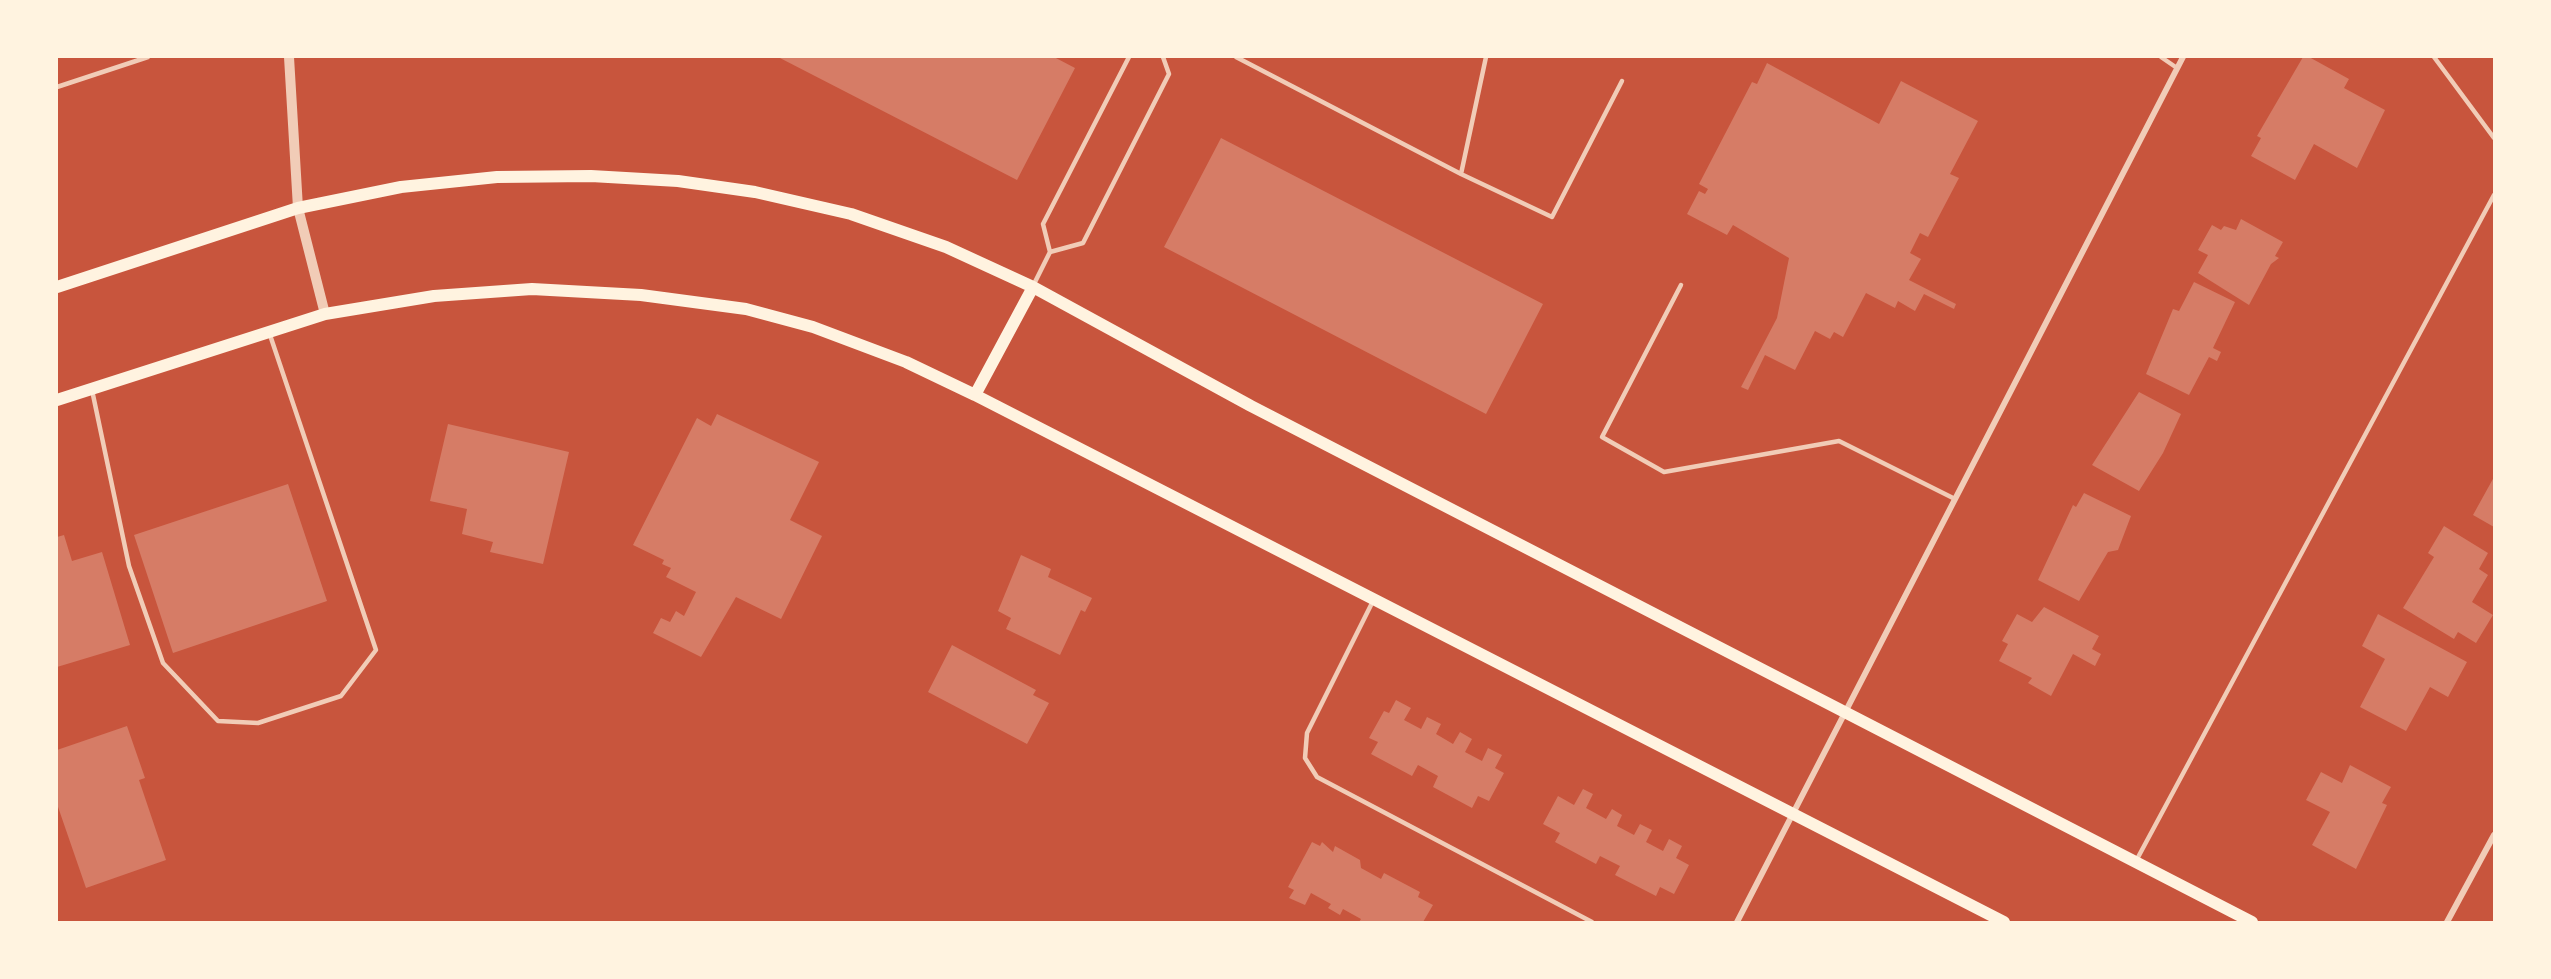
<!DOCTYPE html>
<style>
body{margin:0}
#map{position:relative;width:2551px;height:979px;overflow:hidden;background:#c8553d;font-family:Helvetica,sans-serif}
canvas{display:block}
.frame{position:absolute;inset:0;border:58px solid #fff3e0;pointer-events:none}
</style>
<div id="map">
<canvas width="2551" height="979"></canvas>
<div class="frame"></div>
</div>
<script>
const ctx = document.querySelector('canvas').getContext('2d');
ctx.lineJoin = 'round';
function paint(path, color) {
  ctx.fillStyle = color;
  ctx.fill(path, 'evenodd');
}
function toPath(rows) {
  const path = new Path2D();
  for (const r of rows) {
    path.moveTo(r[0], r[1]);
    for (let i = 2; i < r.length; i += 2) path.lineTo(r[i], r[i + 1]);
  }
  return path;
}
function trace(path, color, width, dash) {
  ctx.strokeStyle = color;
  ctx.lineWidth = width;
  ctx.lineCap = dash ? 'butt' : 'round';
  ctx.setLineDash(dash || []);
  ctx.stroke(path);
}
paint(toPath([
 [778,57,1054,57,1075,68,1017,180],
 [2303,57,2309,57,2349,79,2344,88,2385,110,2357,168,2314,144,2295,180,2251,156,2261,138,2257,136],
 [1767,63,1879,124,1901,81,1978,121,1950,174,1959,178,1928,237,1920,233,1910,253,1921,259,1909,280,1956,304,1954,309,1924,294,1915,311,1898,301,1895,308,1866,293,1843,337,1834,332,1830,339,1815,331,1795,370,1765,355,1748,390,1741,387,1777,318,1789,258,1733,225,1727,235,1687,214,1699,191,1705,194,1708,189,1699,184,1752,82,1757,84],
 [1221,138,1543,304,1486,414,1164,247],
 [2241,219,2283,242,2275,256,2279,258,2271,264,2249,305,2198,273,2208,255,2198,250,2212,225,2221,230,2224,226,2236,230],
 [2194,282,2235,302,2213,348,2221,352,2217,361,2209,357,2189,395,2146,374,2173,309,2179,311],
 [2139,392,2181,414,2163,453,2139,491,2092,465],
 [717,414,819,462,790,520,822,536,781,619,736,597,701,657,653,633,661,618,670,622,676,611,684,616,696,592,666,577,671,568,662,564,664,560,633,545,697,418,711,426],
 [448,424,569,452,543,564,490,552,493,542,462,534,467,509,430,501],
 [2494,477,2494,527,2473,515],
 [288,484,327,601,173,653,134,535],
 [2084,493,2131,516,2118,550,2108,552,2079,601,2038,580,2073,505,2076,507],
 [2444,526,2488,553,2479,569,2488,575,2472,602,2493,615,2476,643,2458,632,2454,639,2403,608,2434,557,2428,553],
 [64,535,72,561,102,552,130,645,57,667,57,537],
 [1021,555,1051,569,1048,577,1092,598,1085,612,1081,610,1060,655,1006,629,1011,618,998,611],
 [2044,607,2099,636,2092,649,2101,654,2095,666,2073,654,2051,696,2028,683,2032,678,1999,661,2008,644,2002,641,2017,614,2032,622],
 [2378,614,2467,662,2448,697,2430,687,2406,731,2360,707,2385,659,2362,646],
 [952,645,1036,690,1033,695,1049,703,1027,744,928,692],
 [1396,700,1411,708,1404,720,1421,729,1427,717,1441,724,1436,734,1453,744,1460,732,1472,739,1465,752,1482,761,1488,748,1502,755,1495,768,1504,773,1489,801,1478,796,1472,808,1433,787,1438,776,1418,765,1412,776,1371,754,1378,742,1369,738,1384,711,1389,713],
 [127,726,145,778,139,780,166,860,86,888,57,804,57,750],
 [2350,765,2391,787,2382,803,2387,805,2356,869,2312,845,2330,812,2306,800,2321,772,2342,783],
 [1583,789,1593,794,1586,808,1606,819,1612,809,1622,815,1617,826,1634,835,1640,824,1652,830,1646,842,1663,851,1669,839,1682,846,1676,858,1689,865,1674,894,1660,887,1656,896,1615,875,1620,866,1600,856,1596,864,1555,842,1560,833,1543,824,1558,796,1574,805],
 [1312,842,1320,846,1322,842,1333,852,1335,846,1360,860,1361,868,1381,879,1384,873,1420,892,1418,897,1433,905,1423,922,1359,922,1361,919,1343,909,1340,915,1328,908,1331,904,1311,893,1305,905,1289,898,1294,890,1288,887]
]), '#d67c66');
trace(toPath([
 [1236,57,1461,174],
 [1486,57,1461,174,1552,217,1622,81],
 [2161,57,2177,68],
 [2434,57,2494,138],
 [57,87,148,57],
 [1050,252,1083,243,1169,74,1163,57],
 [1681,285,1602,437,1664,472,1839,441,1955,499],
 [1033,286,1050,252,1043,224,1129,57],
 [92,390,129,566,163,663,218,721,258,723,341,696,376,650,269,332],
 [1374,599,1307,733,1305,758,1317,777,1592,922],
 [2136,861,2494,195]
]), '#f1ccb7', 4.5);
trace(toPath([
 [1737,922,2183,57],
 [2447,922,2494,835]
]), '#f1ccb7', 6);
trace(toPath([
 [289,57,298,208,325,314]
]), '#f1ccb7', 10);
trace(toPath([
 [57,287,298,208,401,187,497,177,591,176,678,181,755,192,851,214,946,247,1033,287,1251,406,2252,922],
 [975,395,1033,287],
 [57,400,325,314,434,296,532,289,641,295,746,309,813,327,906,362,975,395,2004,922]
]), '#fff3e0', 12);
</script>
